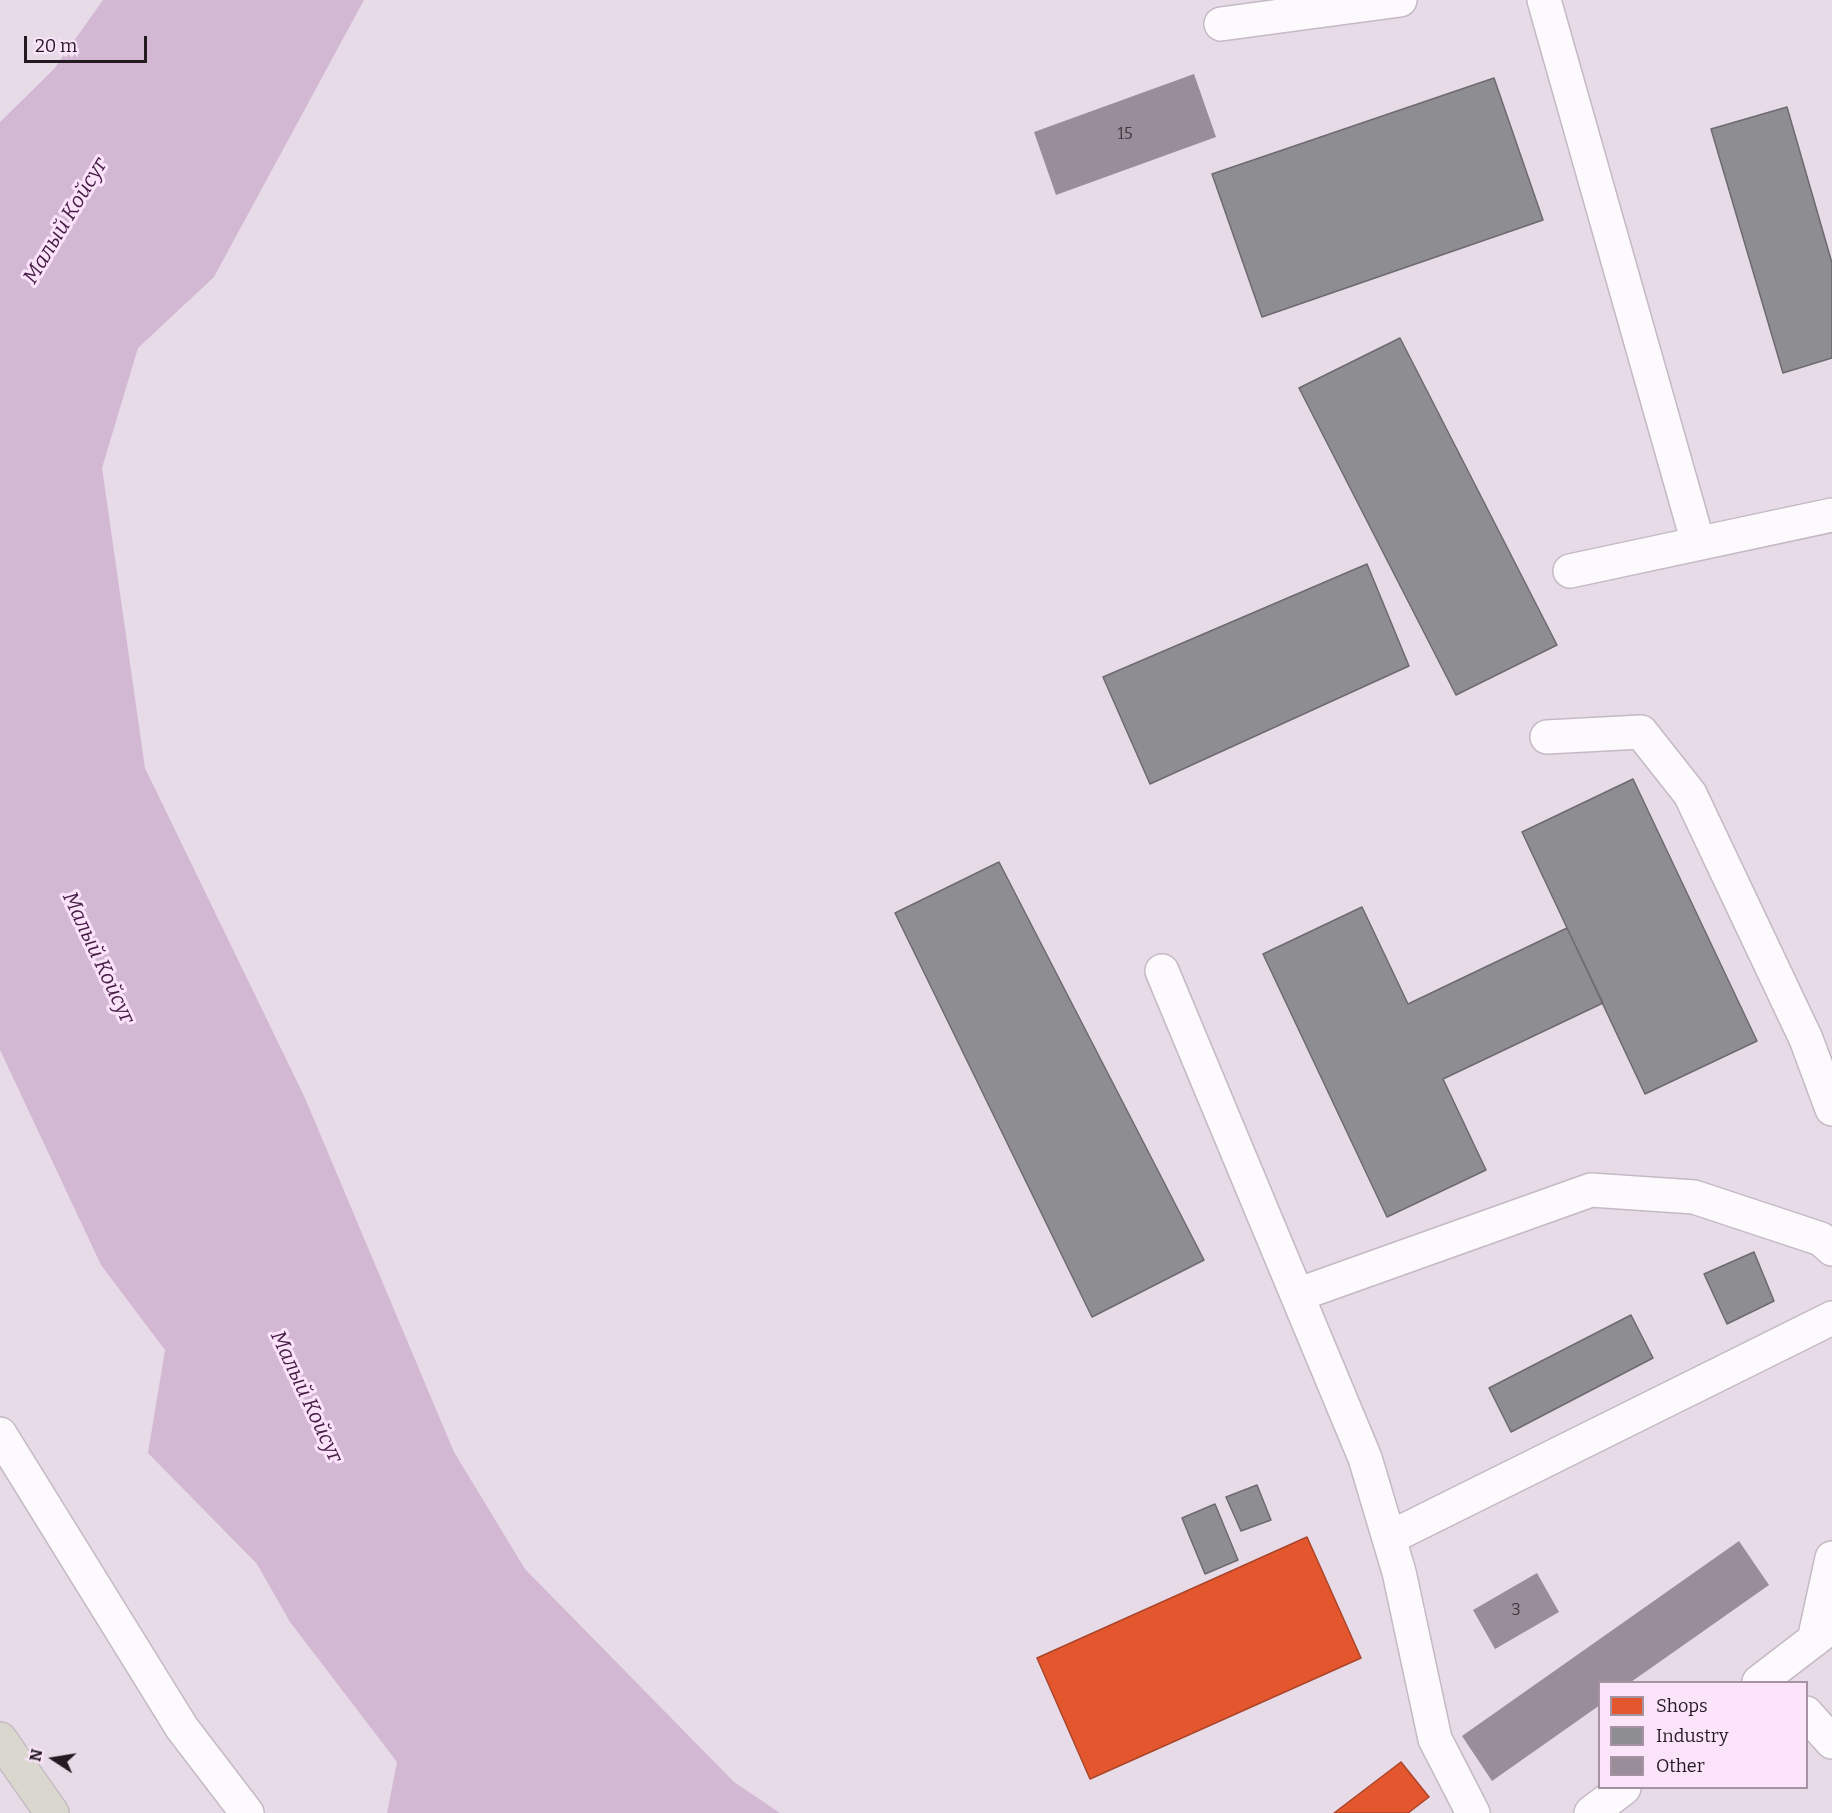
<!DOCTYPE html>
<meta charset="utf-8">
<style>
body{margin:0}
#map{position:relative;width:1832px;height:1813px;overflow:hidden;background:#e8dbe8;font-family:Bitter,serif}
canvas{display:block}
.legend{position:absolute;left:1598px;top:1681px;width:210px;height:108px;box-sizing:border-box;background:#fbe3fa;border:2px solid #a593a4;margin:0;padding:8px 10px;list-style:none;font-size:18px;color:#231a22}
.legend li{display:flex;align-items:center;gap:12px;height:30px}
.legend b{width:30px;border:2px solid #a593a4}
.north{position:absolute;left:24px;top:1729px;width:60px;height:60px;-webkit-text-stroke:4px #fbe3fa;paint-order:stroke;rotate:282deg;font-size:16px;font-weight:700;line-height:24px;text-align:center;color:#231a22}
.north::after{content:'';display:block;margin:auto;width:21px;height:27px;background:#231a22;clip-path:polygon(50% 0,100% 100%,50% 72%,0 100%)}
.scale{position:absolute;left:24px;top:36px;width:123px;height:27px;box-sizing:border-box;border:3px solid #231a22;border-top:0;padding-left:8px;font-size:18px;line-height:21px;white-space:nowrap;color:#231a22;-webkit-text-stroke:4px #fbe3fa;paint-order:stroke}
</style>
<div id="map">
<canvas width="1832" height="1813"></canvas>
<ul class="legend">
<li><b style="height:16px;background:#e4572e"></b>Shops</li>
<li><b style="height:16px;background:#8d8d92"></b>Industry</li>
<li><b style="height:16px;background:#988d98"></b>Other</li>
</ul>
<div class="north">N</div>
<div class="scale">20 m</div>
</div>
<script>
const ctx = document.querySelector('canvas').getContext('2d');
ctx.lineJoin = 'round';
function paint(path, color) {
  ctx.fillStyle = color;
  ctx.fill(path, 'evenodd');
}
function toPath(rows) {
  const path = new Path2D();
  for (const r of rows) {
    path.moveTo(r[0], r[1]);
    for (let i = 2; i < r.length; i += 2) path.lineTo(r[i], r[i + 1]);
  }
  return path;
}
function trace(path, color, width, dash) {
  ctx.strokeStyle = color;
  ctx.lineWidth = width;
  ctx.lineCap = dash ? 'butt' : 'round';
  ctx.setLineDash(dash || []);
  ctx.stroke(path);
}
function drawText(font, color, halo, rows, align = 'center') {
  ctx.font = font + ' Bitter,serif';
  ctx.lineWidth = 6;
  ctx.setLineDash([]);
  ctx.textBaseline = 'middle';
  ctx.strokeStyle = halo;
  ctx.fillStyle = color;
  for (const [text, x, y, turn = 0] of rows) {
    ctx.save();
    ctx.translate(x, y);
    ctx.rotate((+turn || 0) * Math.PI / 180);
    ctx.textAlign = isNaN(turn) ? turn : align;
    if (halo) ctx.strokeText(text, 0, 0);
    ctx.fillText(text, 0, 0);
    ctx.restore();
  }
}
paint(toPath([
 [103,0,364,0,214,277,138,348,102,468,145,768,305,1098,454,1452,525,1569,734,1782,780,1813,387,1813,397,1762,290,1622,257,1564,148,1453,165,1350,101,1265,0,1050,0,122,54,69]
]), '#d3b8d3');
const shops = toPath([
 [1307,1537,1361,1658,1090,1779,1037,1658,1307,1537],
 [1401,1762,1429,1797,1408,1813,1334,1813,1401,1762]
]);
paint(shops, '#e4572e');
trace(shops, '#aa452a', 1.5);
const industry = toPath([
 [1494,78,1543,220,1262,317,1212,174,1494,78],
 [1787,107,1832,263,1832,358,1783,373,1711,129,1787,107],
 [1400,338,1557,645,1456,695,1299,388,1400,338],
 [1367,564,1409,666,1150,784,1103,677,1367,564],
 [1633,779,1757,1041,1645,1094,1522,832,1633,779],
 [999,862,1204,1260,1092,1317,895,913,999,862],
 [1362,907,1408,1004,1567,928,1603,1003,1443,1079,1486,1170,1387,1217,1263,954,1362,907],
 [1754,1252,1774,1301,1727,1324,1704,1274,1754,1252],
 [1631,1315,1653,1358,1511,1432,1489,1388,1631,1315],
 [1257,1485,1271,1520,1241,1531,1226,1497,1257,1485],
 [1215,1504,1238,1560,1205,1574,1182,1518,1215,1504]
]);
paint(industry, '#8d8d92');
trace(industry, '#6d6a70', 1.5);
paint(toPath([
 [1194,74,1216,137,1056,195,1034,132],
 [1739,1541,1769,1585,1631,1682,1600,1682,1600,1705,1492,1781,1462,1736],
 [1537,1573,1559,1612,1495,1649,1473,1610]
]), '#988d98');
const minor = toPath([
 [1544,0,1698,543],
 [1221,24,1400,0],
 [1570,571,1832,515],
 [1547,737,1641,732,1690,794,1806,1039,1832,1109],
 [1162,971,1365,1458,1399,1572,1435,1739,1473,1813],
 [1297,1295,1591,1190,1694,1197,1821,1239,1832,1249],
 [0,1434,182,1728,247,1813],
 [1389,1538,1832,1318],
 [1814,1640,1832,1558],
 [1759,1682,1832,1626],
 [1806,1713,1832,1742],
 [1591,1813,1624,1788]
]);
const highway = toPath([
 [0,1739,52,1813]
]);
trace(minor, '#c4b9c4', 36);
trace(highway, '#c3bcc2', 36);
trace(minor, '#fcfafc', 33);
trace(highway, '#dad7cf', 33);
drawText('16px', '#403740', null, [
 ["15",1125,135],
 ["3",1516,1611]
]);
drawText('italic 21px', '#461c47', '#fbe3fa', [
 ["Малый Койсуг",66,221,-59],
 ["Малый Койсуг",98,958,65],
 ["Малый Койсуг",306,1397,65]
]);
</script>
